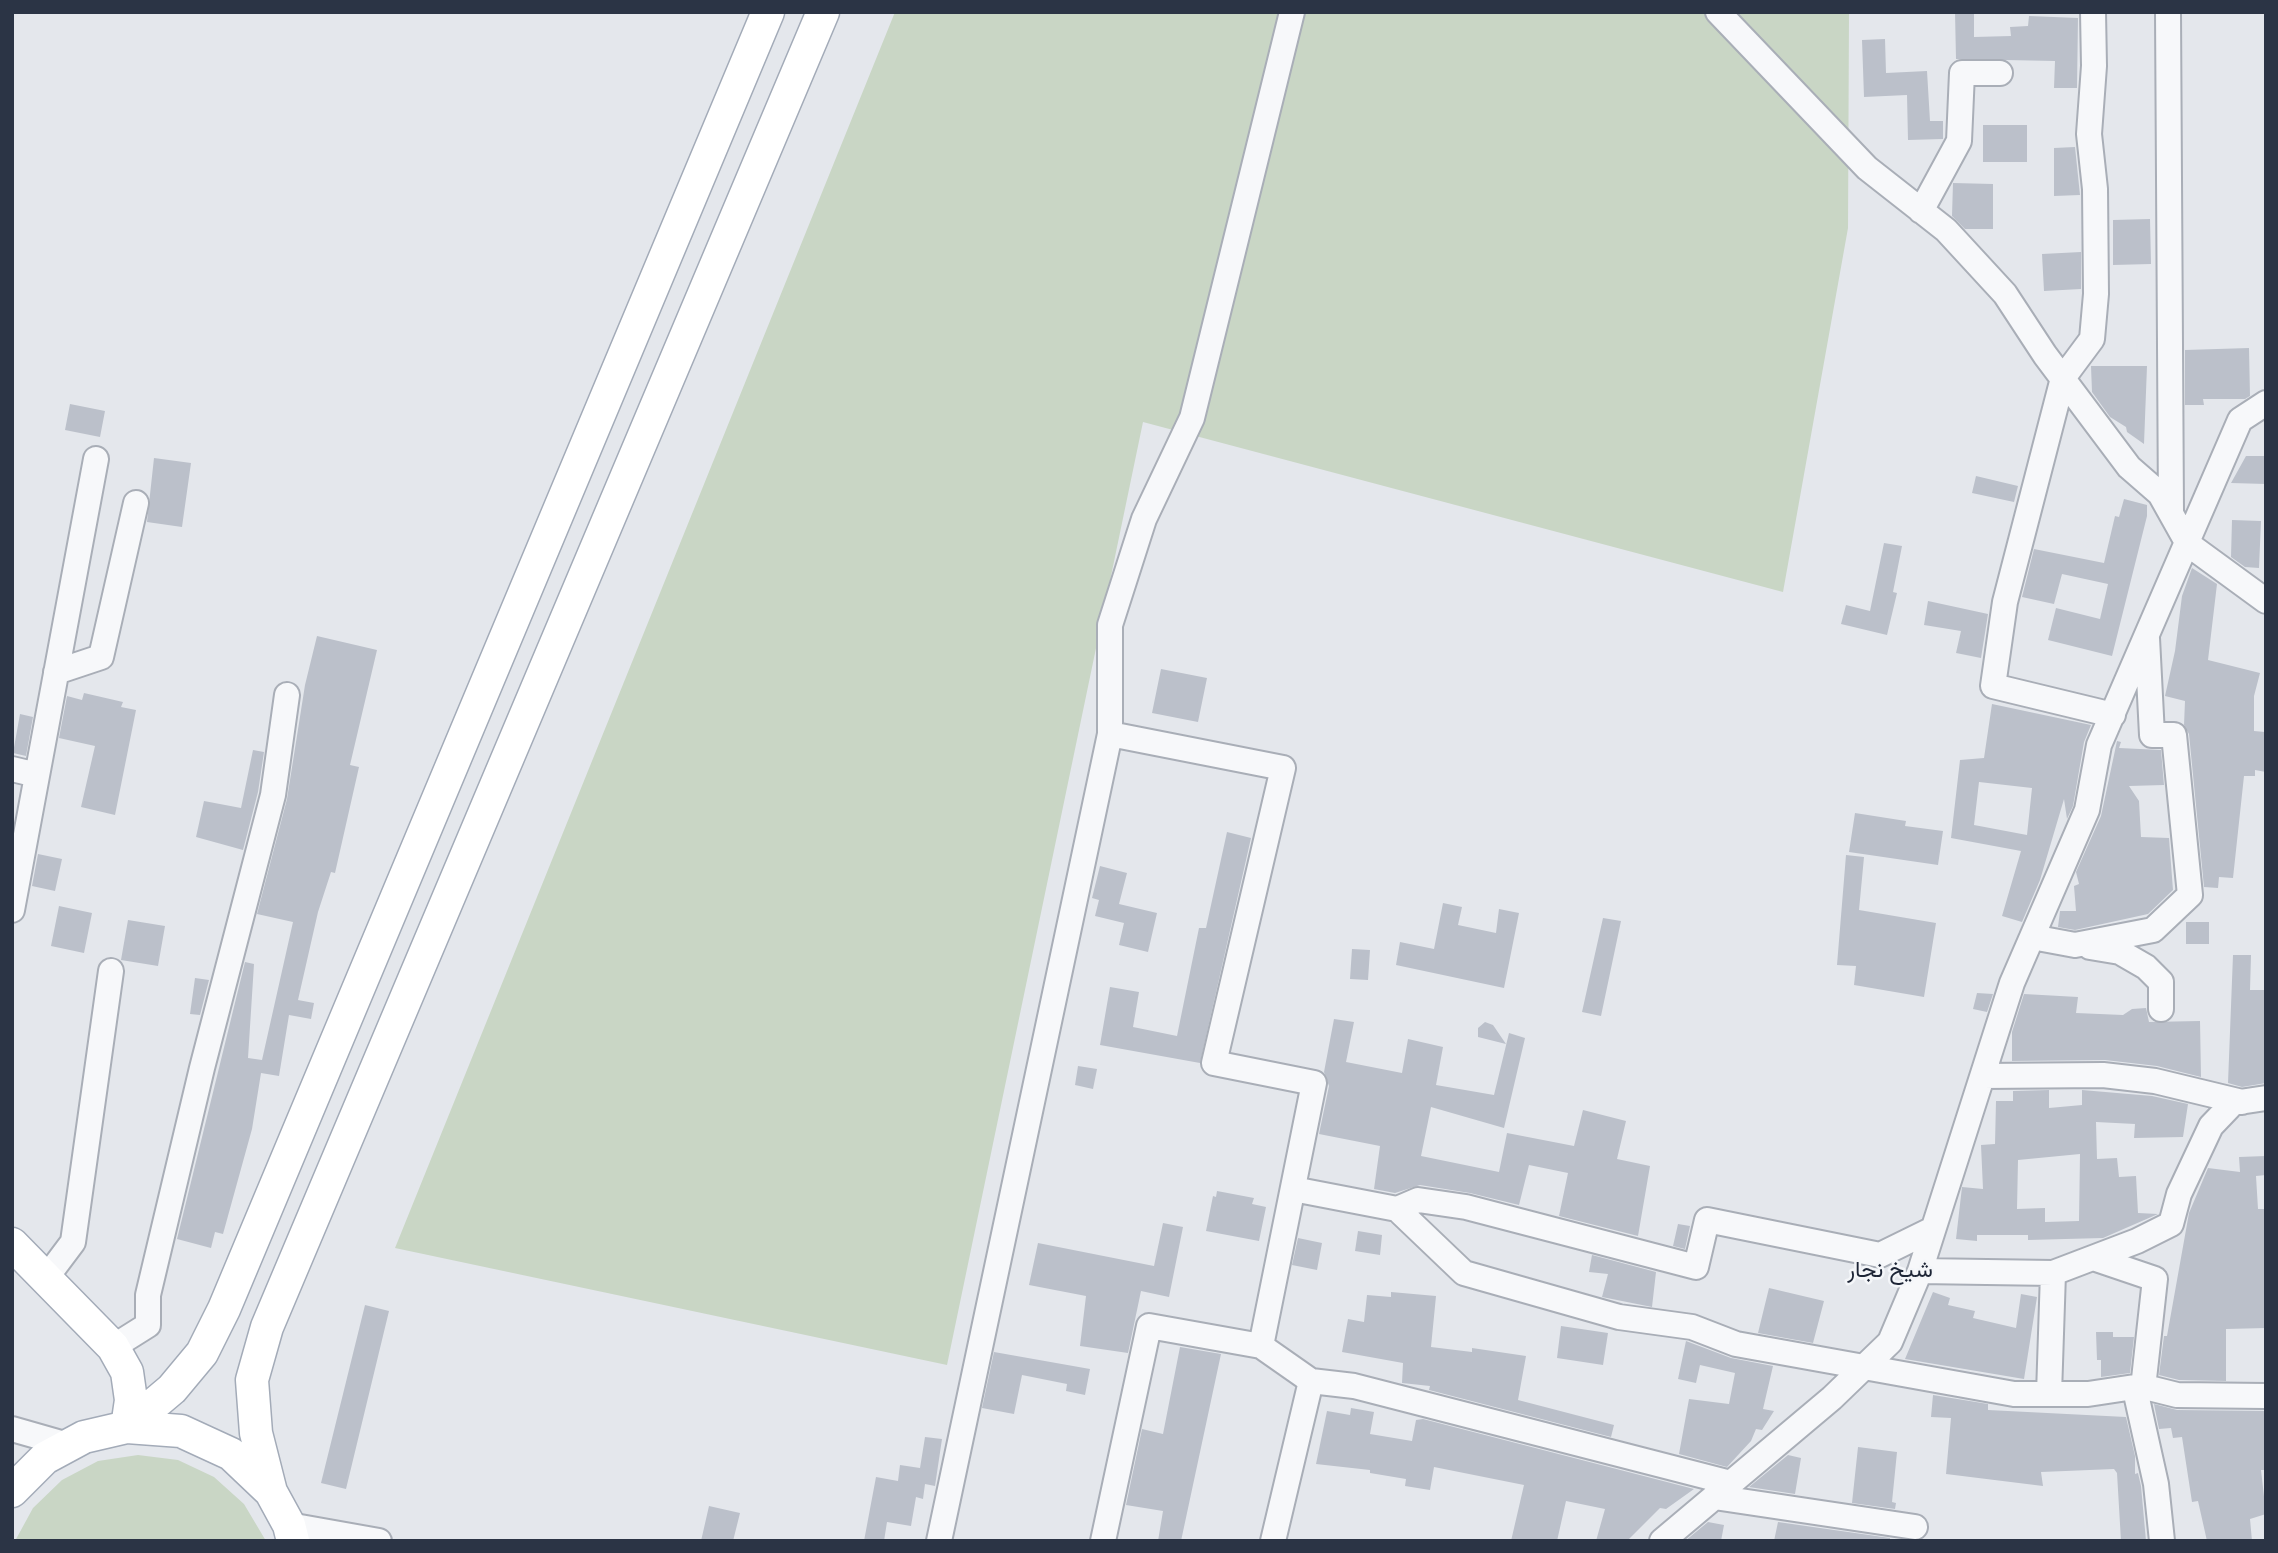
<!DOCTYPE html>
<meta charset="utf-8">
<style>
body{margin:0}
#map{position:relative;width:2278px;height:1553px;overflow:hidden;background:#e4e7ec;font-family:"Noto Sans",sans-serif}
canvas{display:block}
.frame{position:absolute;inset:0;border:14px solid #2b3445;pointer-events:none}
</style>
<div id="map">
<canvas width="2278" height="1553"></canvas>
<div class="frame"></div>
</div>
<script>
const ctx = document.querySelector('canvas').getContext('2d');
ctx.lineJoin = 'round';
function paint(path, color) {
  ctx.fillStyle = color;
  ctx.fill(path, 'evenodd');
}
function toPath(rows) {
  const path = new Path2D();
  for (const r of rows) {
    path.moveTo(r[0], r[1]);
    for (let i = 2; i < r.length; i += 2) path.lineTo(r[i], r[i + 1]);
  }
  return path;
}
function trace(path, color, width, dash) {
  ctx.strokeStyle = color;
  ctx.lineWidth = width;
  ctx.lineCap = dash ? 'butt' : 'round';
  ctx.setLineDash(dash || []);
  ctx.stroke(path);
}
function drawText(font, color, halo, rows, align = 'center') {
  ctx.font = font + ' "Noto Sans",Vazirmatn,sans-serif';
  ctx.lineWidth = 5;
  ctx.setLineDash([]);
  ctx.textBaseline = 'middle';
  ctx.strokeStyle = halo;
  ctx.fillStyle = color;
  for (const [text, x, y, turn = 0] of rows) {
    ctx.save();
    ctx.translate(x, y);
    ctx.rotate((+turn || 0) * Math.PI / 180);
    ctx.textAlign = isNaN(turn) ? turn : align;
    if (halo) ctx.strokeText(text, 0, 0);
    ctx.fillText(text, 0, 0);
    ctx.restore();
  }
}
paint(toPath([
 [895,12,1849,12,1848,228,1783,592,1143,422,947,1365,395,1248],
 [138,1455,178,1460,214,1477,244,1504,266,1541,15,1541,33,1508,62,1480,98,1461]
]), '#c9d6c5');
paint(toPath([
 [1955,12,1974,12,1974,37,2011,36,2010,27,2028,26,2029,16,2078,18,2077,88,2054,88,2055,61,1956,59],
 [1885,39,1886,73,1927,71,1930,121,1943,121,1943,139,1908,140,1907,95,1864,97,1862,40],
 [1983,125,2027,125,2027,162,1983,162],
 [2075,147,2080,195,2054,196,2054,148],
 [1953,183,1993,184,1993,229,1965,229,1952,216],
 [2150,219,2151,264,2113,265,2113,220],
 [2081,252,2081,289,2044,291,2042,254],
 [2249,348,2250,396,2245,399,2203,399,2204,405,2185,405,2185,350],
 [2091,366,2147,366,2144,444,2127,432,2126,427,2110,417,2092,392],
 [70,404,105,411,100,437,65,430],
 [2246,456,2266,456,2266,484,2231,483],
 [154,458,191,463,182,527,147,522],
 [1976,476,2018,486,2014,502,1972,493],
 [2124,499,2147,505,2147,516,2112,656,2048,640,2056,608,2100,619,2108,584,2062,574,2054,604,2022,597,2034,549,2104,563,2115,516,2119,517],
 [2232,520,2261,521,2259,568,2245,567,2231,557],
 [1884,543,1902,546,1893,592,1897,593,1887,635,1841,624,1846,605,1870,611],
 [2192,568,2217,584,2208,660,2260,673,2254,696,2254,731,2265,732,2266,772,2255,770,2255,776,2244,776,2233,878,2219,877,2218,888,2204,887,2189,734,2184,725,2185,701,2165,696,2175,651,2182,596],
 [1928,601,1988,614,1981,658,1956,653,1961,631,1924,625],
 [317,636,377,650,350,765,359,767,335,873,331,872,318,912,298,1000,314,1003,311,1019,289,1015,279,1076,261,1073,252,1129,223,1234,215,1232,211,1248,177,1239,245,962,254,964,248,1058,262,1060,293,922,257,914,287,799,305,685],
 [1161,669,1207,678,1198,722,1152,713],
 [84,693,123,702,121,707,136,710,115,815,81,807,95,746,59,738,67,696,82,700],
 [1992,704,2091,725,2084,742,2073,806,2067,819,2064,799,2040,880,2022,922,2002,916,2021,851,1951,838,1960,760,1984,758],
 [1979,782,2032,788,2027,835,1974,825],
 [20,714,33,717,26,756,13,753],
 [2117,741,2121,742,2119,748,2161,750,2164,785,2129,786,2139,801,2141,837,2169,838,2173,890,2148,914,2075,930,2058,927,2060,911,2076,911,2074,886,2079,884,2076,872,2101,816],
 [253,750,264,752,258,792,243,850,196,837,204,801,241,808],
 [1855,813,1906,821,1905,826,1943,831,1938,865,1849,852],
 [1227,832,1251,838,1200,1063,1100,1045,1110,987,1139,992,1133,1027,1177,1036,1199,928,1206,928],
 [38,854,62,859,55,891,32,886],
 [1846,855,1864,857,1859,910,1936,923,1924,997,1854,985,1856,966,1837,965],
 [1100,866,1127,873,1119,904,1157,913,1148,952,1119,945,1124,923,1095,916,1099,900,1092,898],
 [1443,903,1462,907,1458,925,1496,933,1499,909,1519,913,1504,988,1396,965,1400,942,1434,949],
 [59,906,92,913,84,953,51,946],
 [1603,918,1621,921,1601,1016,1582,1012],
 [128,920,165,926,158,966,121,960],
 [2186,922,2209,922,2209,944,2186,944],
 [1352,949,1370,950,1368,980,1350,979],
 [2233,955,2251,955,2250,990,2266,990,2266,1083,2242,1087,2228,1083],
 [195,978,209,980,200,1015,190,1014],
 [1977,993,1993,994,1987,1012,1973,1009],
 [2024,994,2078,997,2076,1013,2123,1015,2132,1009,2146,1008,2149,1022,2200,1021,2201,1077,2157,1066,2105,1060,2012,1061,2012,1032],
 [1334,1019,1354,1022,1346,1062,1402,1073,1408,1039,1443,1047,1436,1085,1494,1095,1509,1033,1525,1038,1504,1128,1431,1107,1421,1156,1499,1172,1507,1133,1574,1146,1583,1110,1626,1121,1617,1159,1650,1166,1638,1236,1559,1216,1568,1173,1529,1165,1519,1205,1470,1193,1420,1185,1395,1193,1374,1189,1380,1146,1319,1134,1329,1086,1324,1072],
 [1485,1022,1493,1025,1506,1044,1478,1037,1478,1028],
 [1078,1066,1097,1069,1093,1089,1075,1085],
 [2049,1090,2049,1108,2082,1105,2082,1090,2152,1096,2188,1104,2183,1137,2134,1138,2135,1124,2096,1122,2097,1159,2117,1158,2119,1177,2136,1176,2138,1213,2158,1214,2103,1238,2028,1240,2028,1235,1977,1235,1977,1241,1956,1239,1962,1187,1983,1189,1981,1145,1995,1144,1996,1101,2013,1101,2013,1091],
 [2080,1154,2079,1221,2045,1222,2045,1208,2017,1209,2018,1160],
 [2266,1156,2266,1175,2256,1176,2258,1209,2266,1209,2266,1328,2226,1329,2226,1381,2179,1380,2159,1375,2164,1336,2167,1336,2189,1213,2208,1168,2240,1172,2239,1157],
 [1217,1191,1254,1198,1252,1204,1266,1207,1259,1241,1206,1231,1213,1196,1216,1197],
 [1163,1223,1183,1227,1169,1297,1141,1291,1128,1353,1080,1346,1086,1296,1029,1285,1038,1243,1154,1266],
 [1678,1224,1690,1226,1685,1249,1673,1246],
 [1358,1231,1382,1235,1380,1255,1355,1251],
 [1298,1238,1322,1243,1317,1270,1292,1265],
 [1592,1255,1656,1272,1652,1307,1602,1297,1608,1274,1589,1272],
 [1769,1288,1824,1301,1813,1343,1758,1333],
 [1391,1292,1436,1296,1431,1347,1472,1352,1472,1348,1526,1356,1518,1400,1614,1425,1611,1437,1429,1390,1430,1386,1402,1383,1403,1363,1342,1352,1348,1319,1364,1322,1367,1295,1391,1297],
 [1933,1292,1950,1298,1948,1305,1975,1311,1973,1318,2016,1328,2021,1294,2037,1297,2024,1379,1905,1359],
 [365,1305,389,1311,346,1489,321,1483],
 [1561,1326,1608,1333,1603,1365,1557,1358],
 [2096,1332,2113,1332,2113,1337,2134,1337,2130,1373,2101,1377,2101,1360,2097,1360],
 [1686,1341,1731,1358,1773,1366,1763,1409,1774,1411,1762,1430,1756,1429,1751,1441,1727,1467,1679,1454,1689,1399,1729,1404,1735,1373,1700,1365,1696,1383,1678,1379],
 [1180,1347,1221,1354,1181,1541,1158,1541,1163,1511,1126,1505,1142,1429,1163,1434],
 [994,1352,1090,1369,1085,1395,1066,1391,1067,1384,1022,1375,1014,1414,982,1408],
 [1933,1395,1988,1404,1988,1410,2126,1417,2135,1456,2135,1474,2138,1473,2141,1486,2146,1541,2121,1541,2117,1473,2114,1469,2041,1472,2043,1486,1946,1474,1951,1418,1931,1417],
 [2154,1404,2177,1410,2266,1411,2266,1470,2261,1470,2266,1514,2250,1519,2252,1541,2207,1541,2198,1501,2192,1502,2182,1437,2173,1438,2171,1428,2159,1429],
 [1351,1408,1374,1412,1370,1434,1412,1441,1416,1420,1423,1419,1694,1489,1666,1509,1660,1508,1627,1541,1596,1541,1605,1509,1566,1501,1557,1541,1511,1541,1524,1485,1434,1467,1430,1490,1405,1486,1406,1479,1370,1473,1370,1470,1316,1464,1327,1411,1350,1415],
 [925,1437,942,1439,935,1486,925,1484,923,1499,916,1497,911,1526,887,1522,884,1541,864,1541,876,1477,898,1481,900,1465,920,1468],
 [1858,1447,1897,1452,1892,1502,1896,1503,1895,1509,1852,1503],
 [1788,1455,1801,1458,1795,1494,1749,1487],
 [709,1506,740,1513,733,1541,701,1541],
 [1708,1522,1724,1525,1721,1541,1685,1541],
 [1778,1522,1890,1538,1890,1541,1774,1541]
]), '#bbc0ca');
const minor = toPath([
 [1718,12,1867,168,1946,230,2005,294,2045,355,2129,467,2160,494,2188,544,2266,601],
 [2093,12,2094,66,2089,134,2095,189,2096,294,2092,339,2063,378,2005,602,1993,686,2113,715],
 [2168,12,2171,512],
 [1921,211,1959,141,1962,73,2000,73],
 [56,672,101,657,136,503],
 [12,769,37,775],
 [12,910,96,459],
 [2032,937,2075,945,2153,930,2190,895,2174,735,2152,735,2147,638],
 [2090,947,2120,952,2146,967,2161,982,2161,1009],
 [1983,1076,2103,1075,2155,1081,2242,1102],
 [1293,1189,1397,1209,1464,1273,1619,1317,1692,1327,1736,1344,2014,1394,2088,1394,2141,1386,2177,1395,2266,1396],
 [1397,1209,1418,1200,1466,1207,1696,1267,1707,1220,1880,1255,1933,1229],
 [2093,1258,2155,1279,2144,1379,2136,1394,2156,1484,2162,1541],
 [1920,1271,2053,1273,2137,1241,2171,1224,2179,1194,2211,1126,2233,1103,2266,1098],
 [46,1278,73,1242,111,971],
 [1261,1346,1311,1381],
 [113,1347,148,1325,148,1295,202,1068,273,795,287,695],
 [2049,1394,2053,1273],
 [12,1429,68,1445],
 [1714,1497,1915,1527],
 [289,1525,379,1541],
 [939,1541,1110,734,1110,625,1144,519,1192,418,1292,12],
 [1103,1541,1149,1326,1261,1346,1314,1083,1214,1063,1283,768,1110,734],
 [1273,1541,1311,1381,1354,1386,1731,1483],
 [1662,1541,1832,1398,1890,1342,1920,1271,2012,983,2087,810,2099,745,2240,420,2266,403]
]);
const major = toPath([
 [12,1244,113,1347,127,1372,131,1400,127,1427],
 [127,1427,172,1389,202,1353,224,1309,768,12],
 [12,1491,45,1458,84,1437,127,1427,181,1431,231,1454,271,1492,289,1525,293,1541],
 [271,1492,256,1433,252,1380,267,1327,823,12]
]);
trace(minor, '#a9aeb7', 28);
trace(major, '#a3abb8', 35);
trace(minor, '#f7f8fa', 24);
trace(major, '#fff', 32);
drawText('23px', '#1d2536', '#f4f6f9', [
 ["شيخ نجار",1890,1270]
]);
</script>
